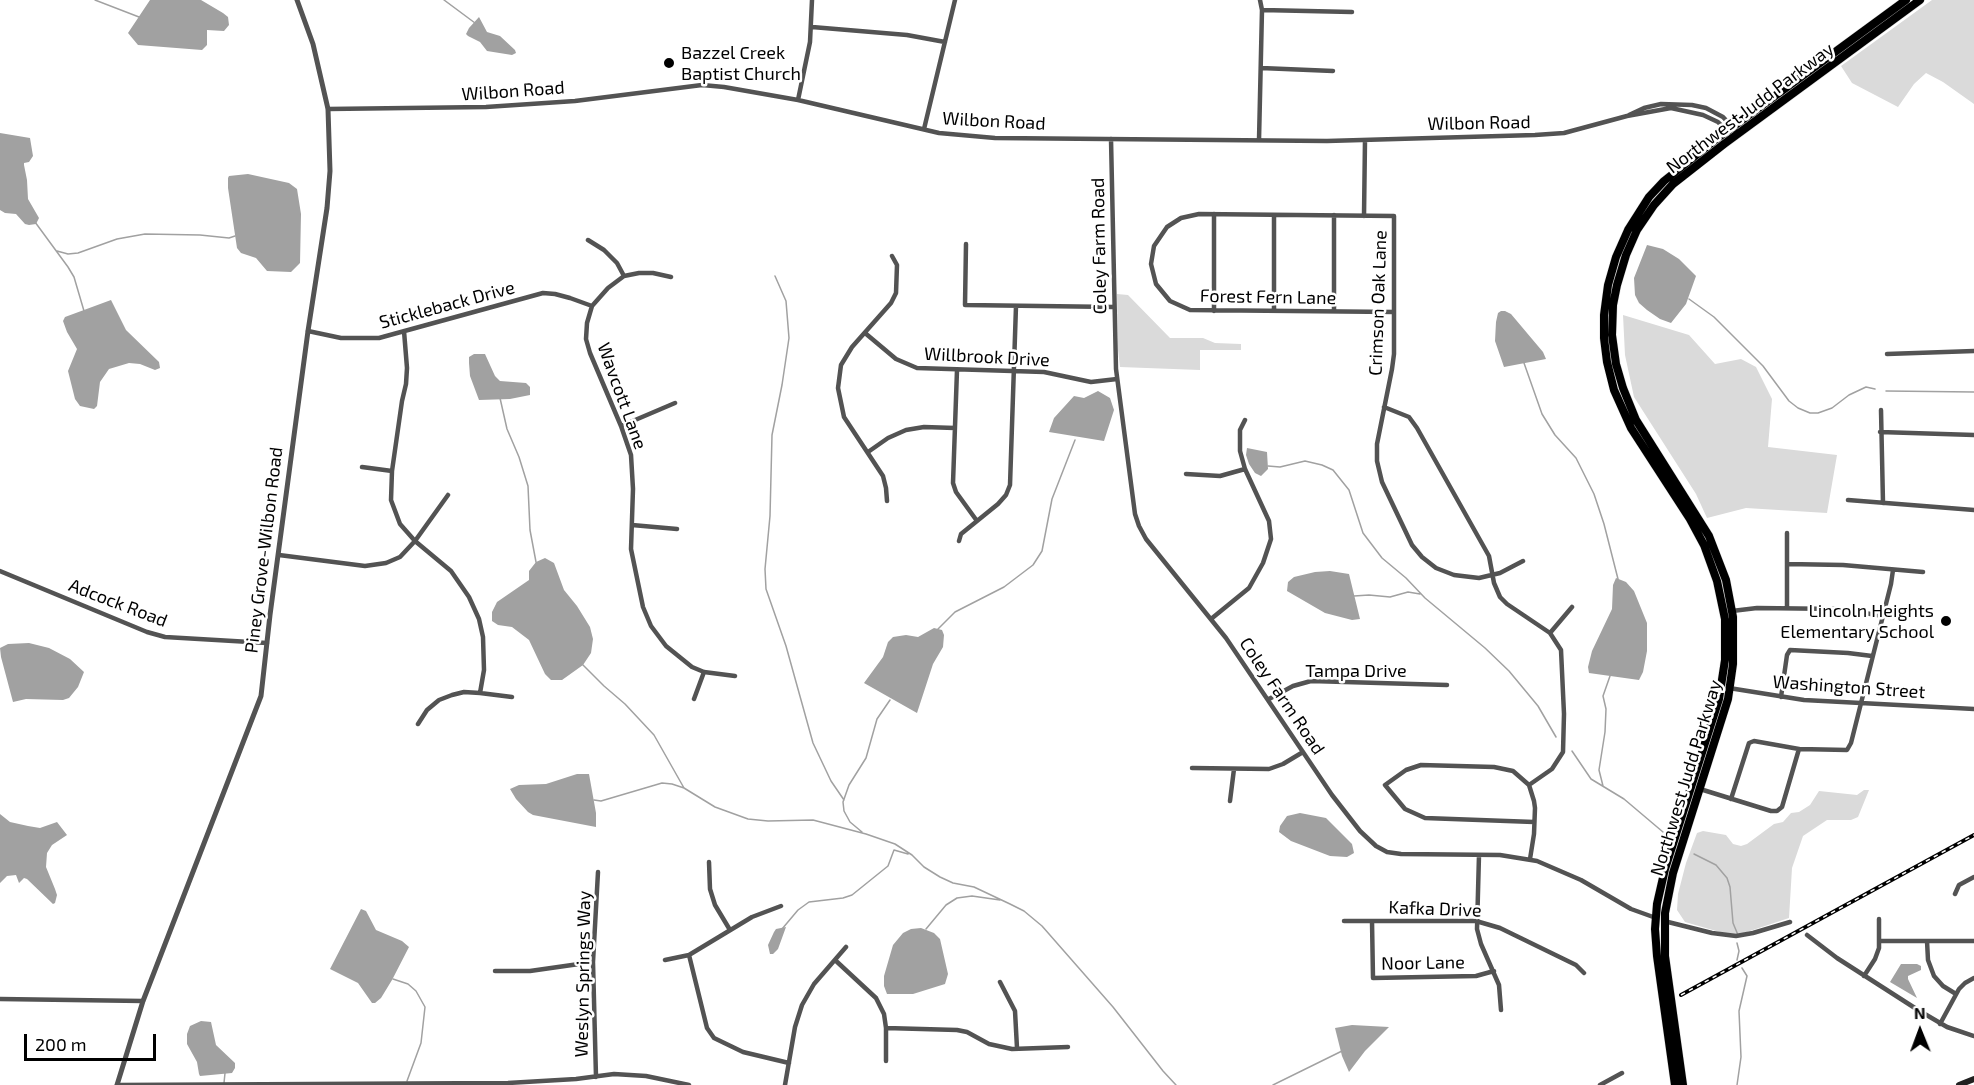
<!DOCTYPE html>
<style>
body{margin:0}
#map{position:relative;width:1974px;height:1085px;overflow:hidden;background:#fff;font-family:"Exo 2",sans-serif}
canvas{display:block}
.north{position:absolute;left:1890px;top:1001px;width:60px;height:60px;-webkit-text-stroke:4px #fff;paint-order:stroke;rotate:359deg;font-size:16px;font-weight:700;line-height:24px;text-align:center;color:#000}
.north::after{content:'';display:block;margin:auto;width:21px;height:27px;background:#000;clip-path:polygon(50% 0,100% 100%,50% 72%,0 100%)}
.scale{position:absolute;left:24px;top:1034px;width:132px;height:27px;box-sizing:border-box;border:3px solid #000;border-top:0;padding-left:8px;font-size:18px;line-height:21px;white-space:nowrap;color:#000;-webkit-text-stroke:4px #fff;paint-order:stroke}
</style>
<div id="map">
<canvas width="1974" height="1085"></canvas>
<div class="north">N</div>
<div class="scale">200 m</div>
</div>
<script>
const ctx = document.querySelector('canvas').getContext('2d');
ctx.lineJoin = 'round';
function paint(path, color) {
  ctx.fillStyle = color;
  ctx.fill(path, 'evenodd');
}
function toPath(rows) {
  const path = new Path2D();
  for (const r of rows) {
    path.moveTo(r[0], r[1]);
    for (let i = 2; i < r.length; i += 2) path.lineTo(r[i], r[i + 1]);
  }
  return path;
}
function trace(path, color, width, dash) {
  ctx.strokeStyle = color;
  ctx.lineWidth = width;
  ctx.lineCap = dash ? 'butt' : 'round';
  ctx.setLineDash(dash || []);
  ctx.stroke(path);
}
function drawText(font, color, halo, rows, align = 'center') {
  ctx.font = font + ' "Exo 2",sans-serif';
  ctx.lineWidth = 5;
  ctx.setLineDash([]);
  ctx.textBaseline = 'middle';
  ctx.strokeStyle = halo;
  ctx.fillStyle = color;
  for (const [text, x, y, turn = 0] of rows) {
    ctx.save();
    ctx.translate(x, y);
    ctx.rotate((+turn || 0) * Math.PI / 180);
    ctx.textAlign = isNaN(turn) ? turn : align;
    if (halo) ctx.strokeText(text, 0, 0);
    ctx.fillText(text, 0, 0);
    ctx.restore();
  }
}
paint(toPath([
 [1932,0,1974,0,1974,104,1943,82,1926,73,1914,84,1898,107,1852,83,1841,66],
 [1651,199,1653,200,1635,228,1612,297,1619,384,1707,537,1721,573,1730,614,1728,614,1717,572,1631,422,1614,380,1608,349,1606,322,1613,275,1628,235],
 [1117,294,1128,295,1170,338,1203,338,1215,343,1241,344,1241,350,1200,350,1200,370,1120,367,1118,350],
 [1623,315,1689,335,1715,364,1741,359,1756,367,1772,399,1768,447,1837,455,1827,513,1746,508,1707,518,1696,494,1634,397,1625,355],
 [1864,790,1869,790,1858,817,1851,820,1827,820,1803,836,1792,868,1789,918,1744,933,1730,935,1685,922,1677,910,1678,894,1686,863,1697,833,1703,831,1726,835,1733,844,1741,846,1747,844,1774,824,1783,822,1791,813,1799,812,1810,805,1819,791,1857,795]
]), '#dadada');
paint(toPath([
 [150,0,201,0,223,13,228,17,229,25,224,31,207,30,207,45,202,50,138,45,128,33],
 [479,17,487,32,500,36,515,50,516,53,512,55,487,51,480,42,468,36,466,34,469,28],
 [0,133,30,138,33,156,29,162,24,163,24,165,27,180,28,199,39,218,36,224,29,225,25,224,16,214,5,213,0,210],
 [248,174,289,183,297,189,301,214,300,263,291,272,267,271,256,258,241,253,237,248,228,188,228,178,229,176],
 [1647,245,1663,249,1679,259,1696,276,1686,304,1671,323,1660,319,1647,310,1639,303,1635,295,1634,278],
 [111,300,126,330,159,362,160,368,155,370,140,364,129,363,109,369,100,382,97,406,94,409,80,406,75,399,68,371,77,349,67,332,63,321,65,317],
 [1501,311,1505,311,1511,314,1543,352,1546,359,1504,367,1495,341,1496,322,1498,313],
 [474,354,485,354,495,376,500,381,526,383,530,387,530,395,510,399,479,400,470,376,469,363,469,357],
 [1098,391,1110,398,1114,410,1104,441,1049,432,1054,418,1074,396,1084,398],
 [1247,448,1267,452,1268,469,1261,476,1255,473,1249,464,1246,455],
 [545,558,554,563,564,590,577,606,590,627,593,639,591,653,583,665,562,680,551,680,545,674,529,640,512,627,498,625,492,621,492,612,497,602,529,580,529,571,536,562],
 [1330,571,1349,574,1360,619,1352,620,1325,613,1287,591,1288,582,1294,577,1315,572],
 [1616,578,1626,582,1634,591,1647,623,1647,651,1643,672,1639,680,1589,673,1588,667,1592,651,1612,609,1613,585],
 [934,628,942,630,944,635,943,647,933,664,917,713,864,683,883,657,888,642,893,637,906,635,918,637],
 [29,643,49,648,70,659,84,672,78,687,69,698,63,700,26,699,13,702,1,657,0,648,8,644],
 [577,774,589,774,596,813,596,827,533,815,528,812,516,799,510,789,519,785,546,784],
 [1300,813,1326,818,1352,844,1354,853,1347,857,1330,856,1291,841,1279,832,1280,826,1287,816],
 [0,814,10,822,28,826,40,828,57,822,67,835,52,845,47,853,46,867,55,889,57,895,55,903,53,904,27,879,24,878,19,883,16,875,7,876,0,883],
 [361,909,366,911,376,930,402,941,409,947,392,980,381,998,375,1003,372,1003,358,983,330,969],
 [786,927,778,949,773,954,770,954,768,945,774,932,776,929],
 [921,928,934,933,940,939,948,974,945,984,913,994,887,994,884,986,884,976,893,945,903,933,911,929],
 [1901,964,1917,964,1921,966,1921,970,1908,976,1908,979,1917,998,1890,982],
 [201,1021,211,1022,216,1045,235,1063,235,1068,232,1073,200,1076,199,1074,197,1062,187,1044,187,1034,190,1026],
 [1352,1025,1389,1027,1365,1051,1349,1072,1342,1056,1335,1028]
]), '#a1a1a1');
trace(toPath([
 [95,0,139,17],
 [444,0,475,23],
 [35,222,68,267,74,277,84,311],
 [57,251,68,254,78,253,117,239,145,234,200,235,229,238,235,236],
 [775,276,786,301,789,338,782,385,772,435,770,516,765,569,766,589,786,646,813,743,831,781,844,800],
 [1689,299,1714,317,1763,366,1789,401,1798,408,1810,413,1818,413,1832,408,1849,395,1866,387,1875,389],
 [1524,363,1542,414,1555,435,1576,458,1594,494,1604,524,1618,579],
 [1886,391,1974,392],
 [500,398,507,429,519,457,528,486,530,530,536,562],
 [1268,466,1280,467,1305,461,1322,465,1333,470,1349,490,1363,533,1382,558,1406,578,1425,598,1485,648,1509,671,1538,706,1556,737],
 [1354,596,1369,595,1390,597,1408,592,1420,594],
 [938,629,955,612,1004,587,1033,565,1042,551,1052,499,1075,440],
 [583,665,604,686,625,704,654,735,684,788],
 [1572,751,1591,779,1624,799,1663,832],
 [1603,786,1599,770,1605,732,1606,709,1603,696,1610,676],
 [594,800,601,801,662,783,672,784,684,788,715,807,748,819,768,821,813,820,866,834,895,844,912,855,924,867,940,877,953,883,974,887,1010,904,1024,911,1042,926,1113,1007,1163,1071,1176,1085],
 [862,832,850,822,844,811,843,802,849,785,866,758,877,719,890,700],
 [1694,854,1716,865,1727,878,1730,887,1733,923,1738,935],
 [782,929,798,910,809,902,843,898,852,895,888,866,894,850,908,854],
 [926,929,946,905,957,898,972,896,1000,900],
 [1737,960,1739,951,1737,943],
 [393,979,408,984,416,991,425,1007,421,1043,407,1081],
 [224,1083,225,1073],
 [1273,1085,1342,1051],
 [1737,1085,1741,1057,1739,1011,1747,976,1742,968]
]), '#a1a1a1', 1.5);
const trunk = toPath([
 [1675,1085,1657,956,1655,929,1657,904,1665,869,1719,699,1725,660,1725,619,1717,581,1704,545,1690,519,1631,428,1614,390,1607,362,1604,338,1604,315,1608,285,1616,257,1628,230,1649,197,1664,181,1719,137,1906,0],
 [1683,1085,1665,956,1665,913,1673,873,1728,699,1733,664,1733,617,1726,580,1709,536,1636,420,1623,388,1616,364,1612,335,1613,305,1617,285,1626,255,1637,230,1654,205,1673,184,1724,144,1920,0]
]);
trace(trunk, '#dbdbdb', 9);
trace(toPath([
 [1262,10,1352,12],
 [812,27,907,35,945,42],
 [1261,68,1333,71],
 [798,100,810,42,812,0],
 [328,109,486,107,575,101,702,85,724,87,798,100,939,133,995,138,1327,141,1535,135,1564,133,1627,116,1671,108,1703,115,1718,122,1728,132],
 [1629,115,1644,108,1661,104,1692,105,1706,108,1723,117,1738,133],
 [924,129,955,0],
 [1111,139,1116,369,1135,514,1139,526,1146,539,1226,638,1332,795,1360,831,1376,846,1387,852,1401,854,1500,855,1537,861,1581,880,1631,909,1656,918],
 [1259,140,1262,10,1260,0],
 [1274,215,1274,311],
 [1364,216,1365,140],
 [588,240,604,250,617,263,624,276],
 [966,244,965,305,1114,307],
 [671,277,653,273,639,273,624,276,608,288,592,306,587,323,586,339,590,353,621,426,631,455,633,489,631,549,643,607,651,626,666,646,692,667,704,672,735,676],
 [1214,311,1214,214],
 [1334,311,1334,215],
 [1394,312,1190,310,1170,301,1156,284,1151,264,1154,246,1167,227,1181,218,1199,214,1394,216,1394,354,1392,369,1377,444,1377,461,1382,482,1412,545,1422,557,1436,568,1454,575,1479,578,1500,573,1523,561],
 [308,331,341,338,379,338,543,293,555,294,570,298,592,306],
 [404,331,407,368,406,384,402,401,392,471,391,500,400,524,415,541,451,571,469,597,479,619,483,637,484,670,480,693],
 [865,333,896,359,917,368,1044,372,1091,382,1117,379],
 [1887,354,1974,351],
 [957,370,953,483,956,492,977,521],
 [1384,407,1409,417,1417,428,1489,556,1494,583,1500,597,1507,604,1550,633,1561,650,1564,714,1563,752,1552,769,1529,785],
 [1881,410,1883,503],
 [621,426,675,403],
 [1880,432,1974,435],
 [868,452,888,438,906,430,924,427,955,428],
 [362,467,392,471],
 [1186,474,1220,476,1245,469],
 [1848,500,1974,510],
 [887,501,886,488,883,476,844,417,838,388,841,365,852,347,891,303,896,293,897,265,892,256],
 [632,525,677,529],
 [1787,533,1787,608],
 [959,541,961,534,998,504,1006,495,1010,485,1016,306],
 [279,555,365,566,386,563,400,557,415,541,448,495],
 [1787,564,1843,565,1923,572],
 [0,571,147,632,165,637,267,643],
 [1732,611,1757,608,1840,609,1883,616],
 [1211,619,1249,588,1263,563,1271,539,1269,521,1245,469,1240,451,1240,430,1245,420],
 [1550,633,1572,607],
 [1729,688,1804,700,1974,709],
 [1781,697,1787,655,1790,650,1848,653,1872,656],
 [694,699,704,672],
 [1269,699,1293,686,1311,681,1447,685],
 [418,724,427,710,439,700,452,695,464,692,480,693,512,697],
 [1192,768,1269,769,1283,764,1303,752],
 [1700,789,1771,811,1777,811,1782,807,1799,749],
 [1731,799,1749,743,1754,741,1799,749,1847,750,1851,743,1891,584,1893,570],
 [1230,801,1234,769],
 [1479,855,1477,929,1481,944,1499,985,1501,1010],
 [1530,859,1534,834,1535,808,1534,801,1529,785,1513,771,1494,767,1421,765,1406,770,1385,785,1405,809,1425,818,1534,822],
 [709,862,710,889,715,905,730,930],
 [1955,894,1959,885,1974,877],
 [1344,921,1476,921,1500,928,1576,965,1584,973],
 [1372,921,1373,978,1476,976,1494,971],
 [1664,921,1712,933,1736,936,1753,933,1790,922],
 [1807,935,1837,958,1918,1010,1947,1027,1974,1036],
 [1880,941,1974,941],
 [1927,941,1928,960,1934,976,1943,986,1956,994],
 [689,955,707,1028,714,1038,743,1052,789,1063],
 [665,960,689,955,752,917,781,906],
 [835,960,876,998,884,1014,886,1028,886,1061],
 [495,971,530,971,593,962],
 [1864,976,1875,959,1879,948,1879,919],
 [1000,982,1015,1011,1017,1048],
 [0,999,143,1001],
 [1940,1024,1959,989,1965,983,1974,978],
 [886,1028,957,1030,967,1032,989,1044,1012,1049,1068,1047],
 [596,1077,593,962,598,872],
 [117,1085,508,1083,576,1079,614,1074,646,1076,689,1085],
 [785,1085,795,1027,802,1005,814,984,846,947],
 [1600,1085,1622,1073]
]), '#535353', 4.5);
trace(toPath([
 [117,1085,143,1001,261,696,270,615,308,331,327,208,330,171,328,109,313,44,297,0]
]), '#535353', 5);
trace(toPath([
 [1959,1085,1974,1079]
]), '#202020', 6);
trace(trunk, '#000', 8);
const rail = toPath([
 [1681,995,1974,835]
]);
trace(rail, '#000', 4);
trace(rail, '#fff', 1.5, [4.5]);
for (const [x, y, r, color] of [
 [669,63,6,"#000"],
 [1946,621,6,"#000"]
]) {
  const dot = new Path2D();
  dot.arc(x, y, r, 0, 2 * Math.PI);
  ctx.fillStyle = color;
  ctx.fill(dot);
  trace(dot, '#fff', 2);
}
drawText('18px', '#000', '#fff', [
 ["Bazzel Creek",681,53],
 ["Baptist Church",681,74],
 ["Lincoln Heights",1934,611,"right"],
 ["Elementary School",1934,632,"right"]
], 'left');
drawText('18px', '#000', '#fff', [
 ["Wilbon Road",513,91,-4],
 ["Northwest Judd Parkway",1750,108,-37],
 ["Wilbon Road",994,121,3],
 ["Wilbon Road",1479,123,-1],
 ["Coley Farm Road",1099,246,-91],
 ["Forest Fern Lane",1268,297,1],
 ["Crimson Oak Lane",1378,303,-88],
 ["Stickleback Drive",447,305,-15],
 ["Willbrook Drive",987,357,3],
 ["Wavcott Lane",622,396,70],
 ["Piney Grove-Wilbon Road",264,550,-83],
 ["Adcock Road",118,603,21],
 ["Tampa Drive",1356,671],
 ["Washington Street",1849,687,4],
 ["Coley Farm Road",1282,696,56],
 ["Northwest Judd Parkway",1686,778,-73],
 ["Kafka Drive",1435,909,2],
 ["Noor Lane",1423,963,-1],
 ["Weslyn Springs Way",583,974,-89]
]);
</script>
